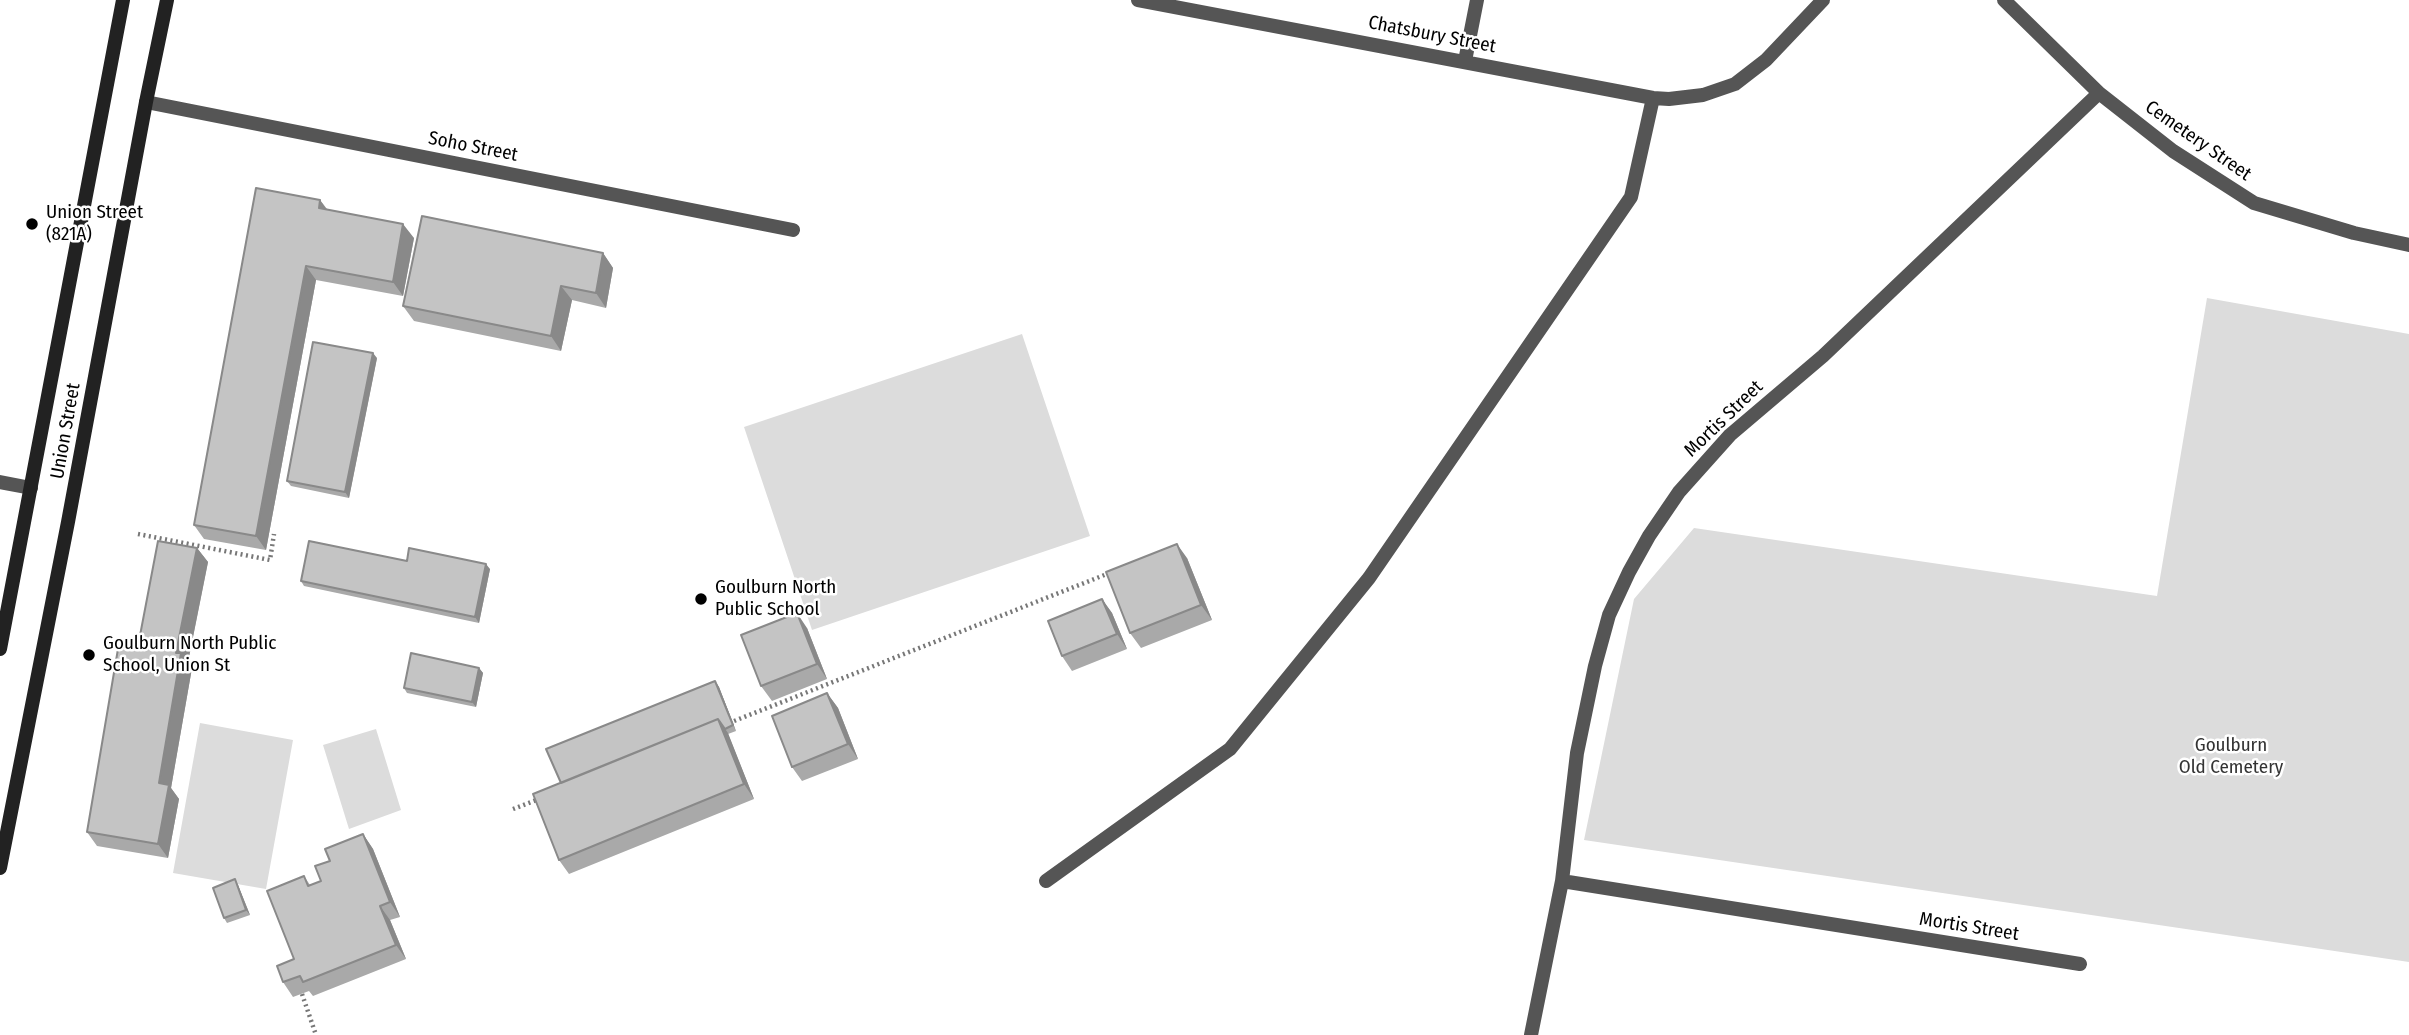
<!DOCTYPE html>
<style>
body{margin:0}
canvas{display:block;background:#fff}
</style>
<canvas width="2409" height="1035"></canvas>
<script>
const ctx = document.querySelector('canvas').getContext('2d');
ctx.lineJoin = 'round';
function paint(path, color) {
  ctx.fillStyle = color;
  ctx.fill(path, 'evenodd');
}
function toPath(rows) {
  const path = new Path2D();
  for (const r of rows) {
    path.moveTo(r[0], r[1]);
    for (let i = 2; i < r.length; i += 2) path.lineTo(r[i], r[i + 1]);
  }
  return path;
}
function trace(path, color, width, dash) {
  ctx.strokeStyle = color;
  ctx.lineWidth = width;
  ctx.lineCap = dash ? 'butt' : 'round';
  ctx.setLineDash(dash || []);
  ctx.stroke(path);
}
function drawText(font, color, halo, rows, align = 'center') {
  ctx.font = font + ' "Fira Sans Condensed",sans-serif';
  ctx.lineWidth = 5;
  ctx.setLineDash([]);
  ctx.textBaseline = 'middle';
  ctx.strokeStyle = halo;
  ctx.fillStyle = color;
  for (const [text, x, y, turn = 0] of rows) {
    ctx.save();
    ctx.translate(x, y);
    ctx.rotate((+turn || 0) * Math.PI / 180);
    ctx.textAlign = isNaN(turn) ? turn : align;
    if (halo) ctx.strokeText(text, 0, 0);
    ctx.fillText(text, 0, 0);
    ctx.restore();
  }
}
paint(toPath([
 [2207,298,2409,334,2409,962,1584,840,1634,599,1694,528,2157,596],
 [1022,334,1090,536,812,630,744,427],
 [200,723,293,740,266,889,173,873],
 [376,729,401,810,349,829,323,745]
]), '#dcdcdc');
trace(toPath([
 [138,534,270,560,274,534],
 [729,723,1112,572],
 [513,809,539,799],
 [302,994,316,1035]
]), '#777', 4.5, [2, 3.5]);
trace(toPath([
 [1138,0,1653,98,1669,99,1703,95,1735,84,1766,60,1823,0],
 [2004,0,2099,93,2173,151,2254,203,2354,233,2409,245],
 [1465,61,1477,0],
 [146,102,793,230],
 [0,482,31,488],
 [1046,881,1230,749,1369,578,1631,197,1653,98],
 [1562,881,2080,964],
 [1531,1035,1562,881,1577,753,1595,666,1609,615,1629,572,1649,536,1679,492,1730,435,1823,356,2099,93]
]), '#555', 14);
trace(toPath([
 [0,649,123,0],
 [0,868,68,522,146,102,167,0]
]), '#222', 14);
paint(toPath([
 [320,200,327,209,414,238,403,296,316,280,266,550,204,539,194,525],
 [603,253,613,268,606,308,572,300,561,351,414,321,403,306],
 [377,358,349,498,291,486,287,481],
 [197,548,208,562,188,662,192,668,171,788,179,799,168,858,97,846,87,832,138,646],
 [1187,558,1212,620,1141,648,1130,633],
 [407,561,490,569,479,623,304,586,301,581],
 [1102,599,1112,613,1127,649,1072,671,1062,656],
 [807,628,827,679,772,701,761,686],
 [479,668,483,673,476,707,407,693,404,688],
 [715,681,719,687,736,731,728,734,754,799,569,874,559,860,561,783],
 [827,693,838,708,858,759,802,781,792,767],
 [363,834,373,849,400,917,390,920,406,959,313,996,309,991,293,997,283,982,294,959,304,876,310,885,321,881,330,861],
 [238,885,250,915,227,923,224,918]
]), '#a9a9a9');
paint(toPath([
 [320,200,330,214,319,208],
 [403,224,414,238,403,296,393,282],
 [603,253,613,268,606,308,596,293],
 [306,266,316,280,266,550,256,536],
 [561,286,572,300,561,351,551,336],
 [373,353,377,358,349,498,345,492],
 [1177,544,1187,558,1212,620,1201,605],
 [197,548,208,562,188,662,192,668,171,788,179,799,168,858,158,844,159,783,176,653],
 [486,564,490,569,479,623,475,617],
 [1102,599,1112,613,1127,649,1117,634],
 [797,613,807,628,827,679,817,664],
 [479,668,483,673,476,707,472,702],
 [715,681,719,687,736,731,733,725],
 [827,693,838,708,858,759,848,744],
 [718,719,728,733,754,799,744,784],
 [363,834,373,849,400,917,390,902],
 [235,879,238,885,250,915,246,910],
 [380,906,390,920,406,959,396,945]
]), '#898989');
const building = toPath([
 [256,188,320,200,319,208,403,224,393,282,306,266,256,536,194,525,256,188],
 [422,216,603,253,596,293,561,286,551,336,403,306,422,216],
 [313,342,373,353,345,492,287,481,313,342],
 [158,541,197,548,176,653,181,653,159,783,169,785,158,844,87,832,119,643,138,646,158,541],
 [309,541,407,561,409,548,486,564,475,617,301,581,309,541],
 [1177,544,1201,605,1130,633,1106,572,1177,544],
 [1102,599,1117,634,1062,656,1048,621,1102,599],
 [797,613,817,664,761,686,741,635,797,613],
 [411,653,479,668,472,702,404,688,411,653],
 [715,681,733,725,725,729,718,719,561,783,546,749,715,681],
 [827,693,848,744,792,767,772,716,827,693],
 [718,719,744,784,559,860,533,794,718,719],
 [363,834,390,902,380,906,396,945,303,982,300,976,283,982,277,966,294,959,267,891,304,876,308,886,321,881,315,866,330,861,325,849,363,834],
 [235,879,246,910,224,918,213,888,235,879]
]);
paint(building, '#c4c4c4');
trace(building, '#898989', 2);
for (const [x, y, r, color] of [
 [32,224,7,"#000"],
 [701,599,7,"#000"],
 [89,655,7,"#000"]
]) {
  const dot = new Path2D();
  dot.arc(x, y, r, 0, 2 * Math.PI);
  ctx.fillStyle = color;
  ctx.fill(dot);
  trace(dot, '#fff', 2.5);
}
drawText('19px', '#000', '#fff', [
 ["Chatsbury Street",1432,35,11],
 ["Cemetery Street",2198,141,35],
 ["Soho Street",473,147,11],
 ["Mortis Street",1724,419,-44],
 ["Union Street",66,431,-80],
 ["Mortis Street",1969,927,9]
]);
drawText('19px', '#000', '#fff', [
 ["Union Street",46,213],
 ["(821A)",46,235],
 ["Goulburn North",715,588],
 ["Public School",715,610],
 ["Goulburn North Public",103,644],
 ["School, Union St",103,666]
], 'left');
drawText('19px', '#333', '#fff', [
 ["Goulburn",2231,746],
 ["Old Cemetery",2231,768]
]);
</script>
